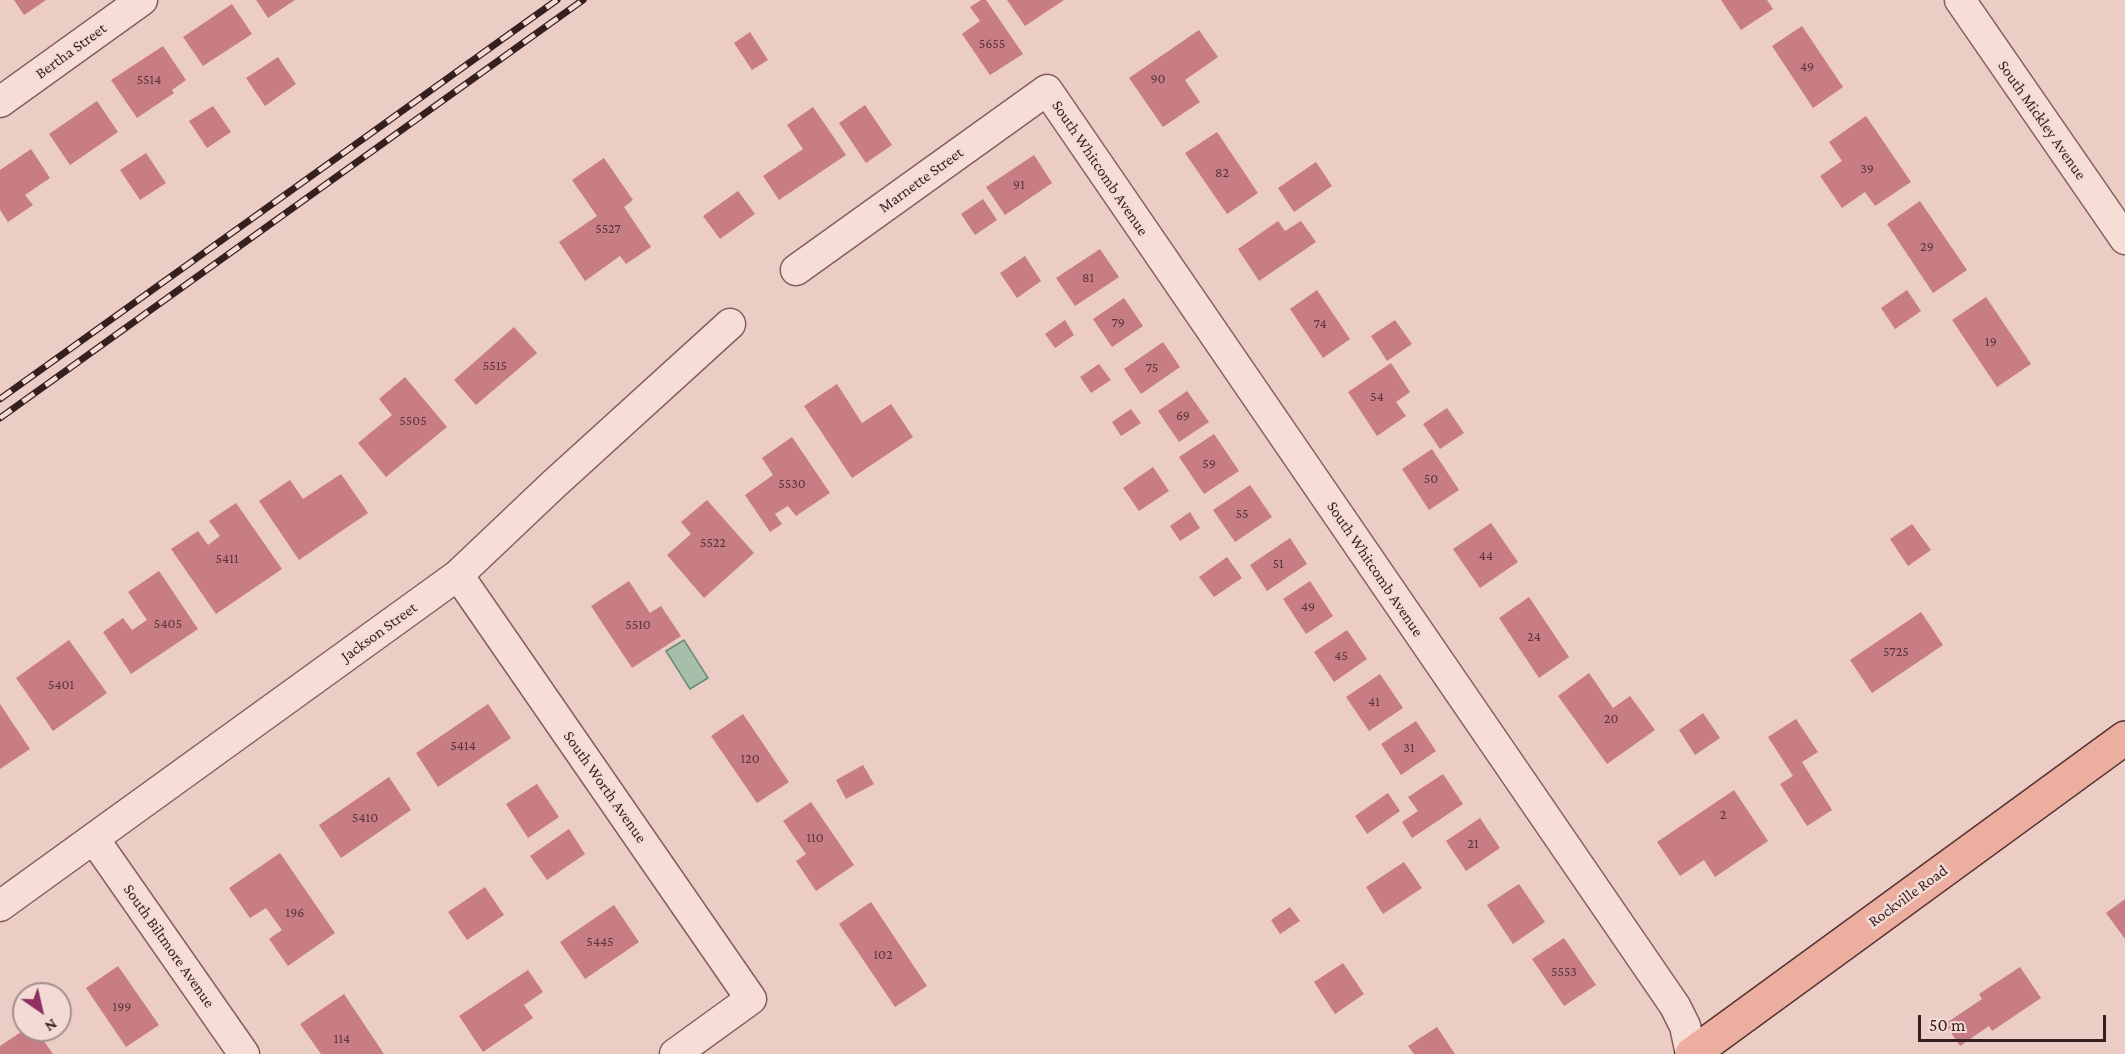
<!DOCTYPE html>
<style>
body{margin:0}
#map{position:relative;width:2125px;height:1054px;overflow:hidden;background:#ebcdc5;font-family:"Crimson Pro",serif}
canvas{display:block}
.north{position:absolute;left:12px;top:982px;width:60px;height:60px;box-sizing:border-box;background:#f3dad4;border:2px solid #a78f8c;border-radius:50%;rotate:146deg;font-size:16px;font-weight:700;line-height:24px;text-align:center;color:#361f1f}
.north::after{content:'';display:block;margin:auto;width:21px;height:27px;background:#8f3060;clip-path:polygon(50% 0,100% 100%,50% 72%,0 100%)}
.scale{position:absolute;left:1918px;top:1015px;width:188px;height:27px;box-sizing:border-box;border:3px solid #361f1f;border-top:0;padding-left:8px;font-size:18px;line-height:21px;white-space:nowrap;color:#361f1f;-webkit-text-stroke:4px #f3dad4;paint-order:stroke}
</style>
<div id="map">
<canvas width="2125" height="1054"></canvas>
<div class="north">N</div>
<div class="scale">50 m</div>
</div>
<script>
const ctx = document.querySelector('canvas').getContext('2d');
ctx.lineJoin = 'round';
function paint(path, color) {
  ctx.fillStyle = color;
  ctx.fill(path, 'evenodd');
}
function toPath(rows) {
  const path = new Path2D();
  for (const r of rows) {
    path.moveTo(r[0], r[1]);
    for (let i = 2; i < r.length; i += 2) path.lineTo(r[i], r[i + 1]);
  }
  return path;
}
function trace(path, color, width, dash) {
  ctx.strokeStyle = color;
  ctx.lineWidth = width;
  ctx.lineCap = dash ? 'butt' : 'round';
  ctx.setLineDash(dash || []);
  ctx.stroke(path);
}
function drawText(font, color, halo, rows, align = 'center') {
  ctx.font = font + ' "Crimson Pro",serif';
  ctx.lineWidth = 5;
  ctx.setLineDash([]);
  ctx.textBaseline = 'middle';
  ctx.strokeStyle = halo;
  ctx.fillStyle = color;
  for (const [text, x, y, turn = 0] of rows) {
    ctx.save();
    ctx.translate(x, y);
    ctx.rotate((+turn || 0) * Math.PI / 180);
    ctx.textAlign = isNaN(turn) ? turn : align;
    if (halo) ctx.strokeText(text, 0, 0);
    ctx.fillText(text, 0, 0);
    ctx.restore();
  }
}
const water = toPath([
 [684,640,708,678,690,689,666,651,684,640]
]);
paint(water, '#a6bfab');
trace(water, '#6e8c75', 1.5);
paint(toPath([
 [14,0,46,0,24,15],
 [256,0,295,0,268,18],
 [981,0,986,0,1023,54,990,75,962,34,980,21,970,7],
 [1007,0,1064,0,1025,26],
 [1721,0,1767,0,1773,9,1741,30],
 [232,4,252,34,203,66,183,37],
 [1802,26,1843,87,1813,108,1772,46],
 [1199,30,1218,57,1185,80,1200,102,1163,127,1129,78],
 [750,32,768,60,752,70,734,43],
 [163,46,186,80,172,90,174,93,137,118,111,80],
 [278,57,296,84,265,106,246,78],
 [97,101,118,132,70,165,49,134],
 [865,105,892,145,866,163,839,123],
 [213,106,231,132,207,148,189,121],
 [813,107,846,155,779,200,763,176,803,149,787,125],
 [1866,116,1911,182,1875,206,1865,192,1842,208,1820,176,1842,161,1829,142],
 [1217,132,1258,193,1227,214,1185,153],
 [31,149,50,178,25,195,33,205,8,222,0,210,0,170],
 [146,153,166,183,140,200,120,170],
 [1034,155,1052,183,1005,215,986,187],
 [604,158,633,200,624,207,651,247,626,264,620,256,585,281,559,242,597,216,572,180],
 [1316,162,1332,186,1294,212,1278,188],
 [738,191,755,214,720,239,703,216],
 [983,199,997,220,975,235,961,214],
 [1920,201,1967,270,1933,293,1887,224],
 [1278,221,1285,231,1301,221,1316,242,1259,281,1238,249],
 [1100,249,1119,277,1075,306,1056,278],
 [1025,256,1041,281,1017,298,1000,273],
 [1317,290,1350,339,1323,358,1290,309],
 [1907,290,1921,311,1895,329,1881,308],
 [1986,297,2031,364,1997,387,1952,320],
 [1124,298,1143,326,1112,347,1093,319],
 [1065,320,1074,335,1055,348,1045,334],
 [1395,320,1412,344,1387,361,1371,336],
 [514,327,537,353,476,405,454,380],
 [1163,342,1180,367,1141,394,1124,369],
 [1391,363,1410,392,1396,402,1406,416,1377,436,1348,392],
 [1099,364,1111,380,1091,393,1080,377],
 [405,377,447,427,386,477,358,443,392,415,379,399],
 [837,384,862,423,891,404,913,437,852,478,804,406],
 [1187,391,1209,422,1179,442,1158,411],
 [1447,408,1464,433,1440,449,1423,424],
 [1131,409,1141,423,1121,436,1112,422],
 [1214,434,1239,471,1204,494,1179,457],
 [792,437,830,493,796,516,788,506,775,514,782,524,770,532,745,495,773,475,762,458],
 [1432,449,1459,490,1429,510,1402,469],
 [1153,467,1169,491,1139,511,1123,488],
 [341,474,368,513,299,560,259,501,290,480,303,499],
 [1250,485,1272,517,1235,542,1213,510],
 [707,500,754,553,704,598,667,555,691,534,681,522],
 [236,503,282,569,216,614,171,549,198,531,208,545,220,536,209,521],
 [1190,512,1200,528,1180,541,1170,526],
 [1491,523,1518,562,1480,588,1453,549],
 [1912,524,1931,550,1908,566,1890,539],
 [1290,538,1307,564,1267,591,1250,565],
 [1227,557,1242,578,1214,597,1199,577],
 [159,571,198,629,131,674,103,632,123,618,132,630,147,620,128,592],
 [629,581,650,613,661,606,681,636,632,668,591,606],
 [1310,581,1333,616,1306,634,1283,599],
 [1529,597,1569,657,1539,678,1499,618],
 [1921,612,1943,645,1872,693,1850,660],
 [1347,630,1367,659,1334,682,1314,652],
 [69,640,107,693,53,731,16,678],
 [1589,673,1613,708,1630,696,1655,730,1607,764,1558,696],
 [1380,674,1403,708,1369,731,1346,697],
 [0,704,30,749,0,769],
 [488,704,511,738,438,787,416,753],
 [1703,713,1720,738,1695,755,1679,730],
 [743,714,789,782,757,803,711,736],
 [1796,719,1818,752,1802,762,1832,810,1807,826,1780,784,1793,776,1768,737],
 [1416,721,1436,751,1401,775,1381,744],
 [863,765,874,784,846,799,836,780],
 [1443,774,1463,804,1412,838,1402,822,1418,811,1408,797],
 [389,777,411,810,341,858,319,825],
 [537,784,559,817,528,838,506,804],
 [1734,790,1768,841,1715,877,1704,860,1680,876,1657,842],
 [1388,793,1400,811,1367,834,1355,816],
 [811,802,854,865,816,891,796,861,806,854,783,821],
 [1480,818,1500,848,1466,871,1446,841],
 [569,829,585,854,547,880,530,856],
 [280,853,335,933,288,966,269,939,282,930,266,908,250,918,229,888],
 [1404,862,1422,888,1383,914,1366,887],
 [1519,884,1545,922,1513,944,1487,905],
 [485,887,504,915,467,940,448,912],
 [2125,899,2125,939,2106,913],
 [871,902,927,986,895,1007,839,924],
 [614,905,639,942,585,979,560,942],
 [1290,907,1300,921,1280,934,1271,920],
 [1564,938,1596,985,1564,1006,1532,959],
 [1343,963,1364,994,1335,1014,1314,982],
 [118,966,159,1025,126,1047,86,988],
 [2020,967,2041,998,1992,1031,1989,1026,1960,1046,1945,1024,1982,999,1979,994],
 [528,970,543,992,524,1005,533,1018,483,1052,459,1016],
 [344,994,384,1054,321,1054,300,1024],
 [1437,1027,1455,1054,1414,1054,1408,1046],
 [24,1030,36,1030,53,1054,0,1054,0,1046]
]), '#c77d83');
const minor = toPath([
 [1960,0,2125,239],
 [0,102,142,0],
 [796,270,1047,90,1675,1006,1685,1026,1691,1054],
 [458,575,751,999,675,1054],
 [94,839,244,1054],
 [0,906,458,575,554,484,730,324]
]);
const major = toPath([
 [1692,1054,2125,738]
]);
trace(minor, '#855e5c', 33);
trace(major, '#533031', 36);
trace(minor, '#f6ded7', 30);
trace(major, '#ecae9f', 33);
const rail = toPath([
 [0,399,557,0],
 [0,418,583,0]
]);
trace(rail, '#361f1f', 7);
trace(rail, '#f3dad4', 4.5, [14]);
drawText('14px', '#5a3638', null, [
 ["5655",992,44],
 ["49",1807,67],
 ["90",1158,79],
 ["5514",149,80],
 ["39",1867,169],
 ["82",1222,173],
 ["91",1019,185],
 ["5527",608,229],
 ["29",1927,247],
 ["81",1088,278],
 ["79",1118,323],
 ["74",1320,324],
 ["19",1991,342],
 ["5515",495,366],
 ["75",1152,368],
 ["54",1377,397],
 ["69",1183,416],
 ["5505",413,421],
 ["59",1209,464],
 ["50",1431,479],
 ["5530",792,484],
 ["55",1242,514],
 ["5522",713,543],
 ["44",1486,556],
 ["5411",227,559],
 ["51",1278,564],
 ["49",1308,607],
 ["5405",168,624],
 ["5510",638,625],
 ["24",1534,637],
 ["5725",1896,652],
 ["45",1341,656],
 ["5401",61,685],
 ["41",1374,702],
 ["20",1611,719],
 ["5414",463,746],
 ["31",1409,748],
 ["120",750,759],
 ["2",1723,815],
 ["5410",365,818],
 ["110",815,838],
 ["21",1473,844],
 ["196",295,913],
 ["5445",600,942],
 ["102",883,955],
 ["5553",1564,972],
 ["199",122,1007],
 ["114",342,1039]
]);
drawText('16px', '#361f1f', '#f3dad4', [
 ["Bertha Street",71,51,-36],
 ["South Mickley Avenue",2042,120,55],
 ["South Whitcomb Avenue",1100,168,56],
 ["Marnette Street",921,180,-36],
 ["South Whitcomb Avenue",1375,569,56],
 ["Jackson Street",379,632,-36],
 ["South Worth Avenue",605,787,55],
 ["Rockville Road",1908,896,-36],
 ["South Biltmore Avenue",169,946,55]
]);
</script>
